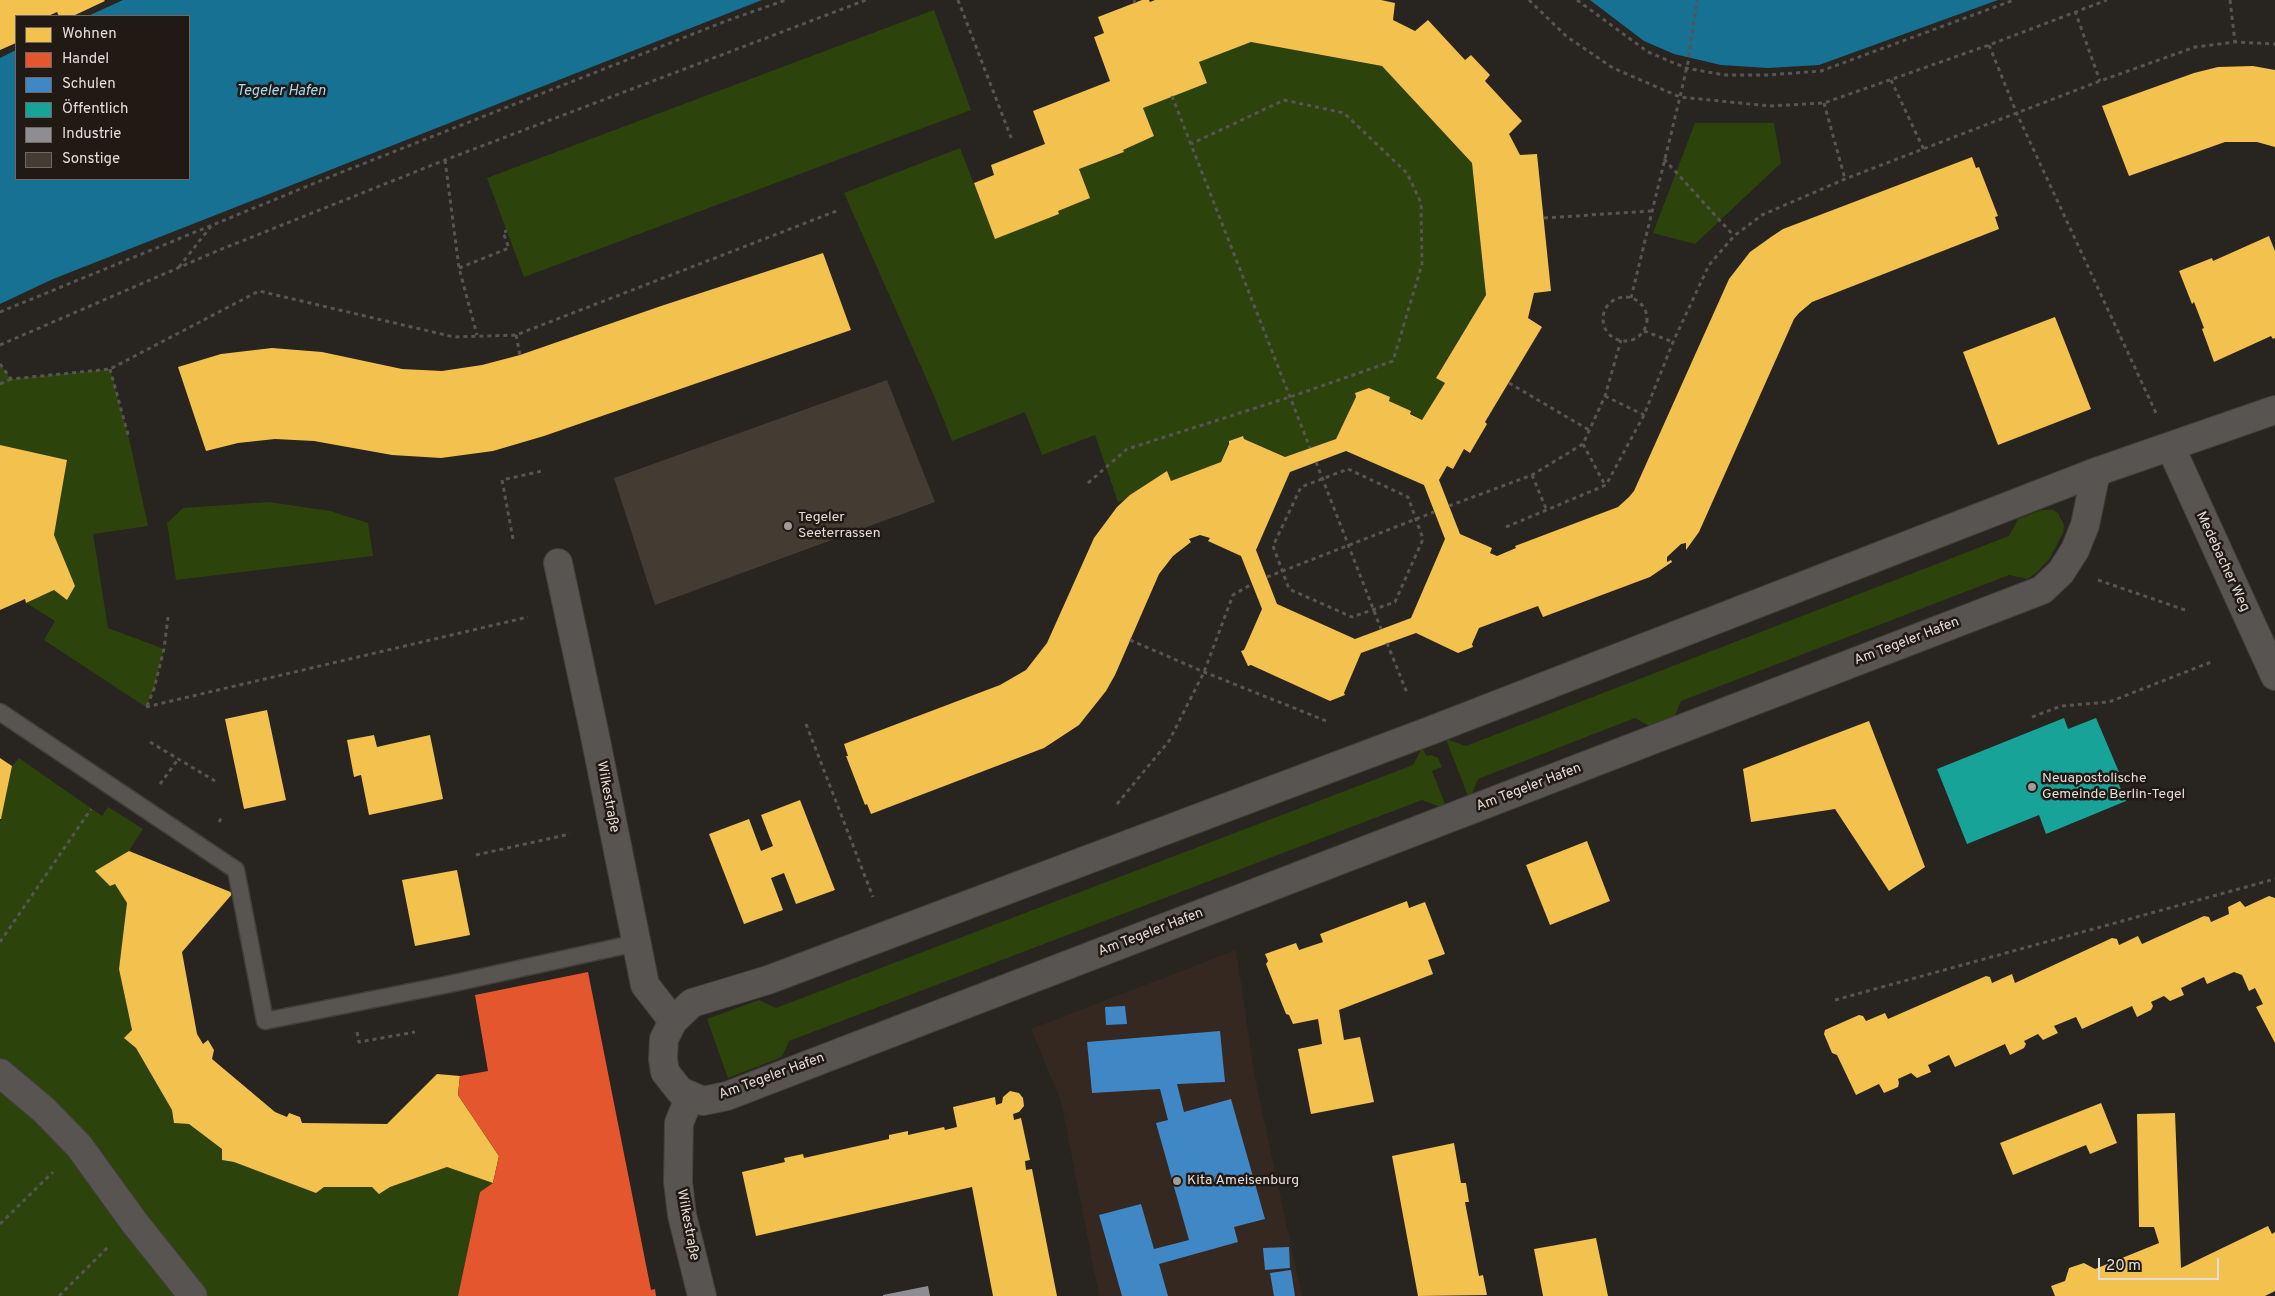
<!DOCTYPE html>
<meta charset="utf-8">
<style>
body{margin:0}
#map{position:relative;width:2275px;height:1296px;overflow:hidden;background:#282420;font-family:Overpass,sans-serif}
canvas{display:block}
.legend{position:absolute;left:15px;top:15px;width:175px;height:165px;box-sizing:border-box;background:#211914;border:1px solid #6e6763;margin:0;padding:6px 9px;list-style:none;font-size:15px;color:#e2ddd9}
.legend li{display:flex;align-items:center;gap:10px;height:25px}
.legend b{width:25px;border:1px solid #6e6763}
.scale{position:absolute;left:2098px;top:1258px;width:121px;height:22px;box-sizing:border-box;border:2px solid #e2ddd9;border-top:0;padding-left:6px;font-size:15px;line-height:18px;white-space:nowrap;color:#e2ddd9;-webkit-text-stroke:4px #211914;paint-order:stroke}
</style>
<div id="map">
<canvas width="2275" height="1296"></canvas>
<ul class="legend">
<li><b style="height:14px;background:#f2c14e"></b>Wohnen</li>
<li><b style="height:14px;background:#e4572e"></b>Handel</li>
<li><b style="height:14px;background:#3f88c5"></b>Schulen</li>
<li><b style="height:14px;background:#17a398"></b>Öffentlich</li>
<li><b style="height:14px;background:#8d8d92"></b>Industrie</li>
<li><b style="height:14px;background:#443b33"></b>Sonstige</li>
</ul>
<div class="scale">20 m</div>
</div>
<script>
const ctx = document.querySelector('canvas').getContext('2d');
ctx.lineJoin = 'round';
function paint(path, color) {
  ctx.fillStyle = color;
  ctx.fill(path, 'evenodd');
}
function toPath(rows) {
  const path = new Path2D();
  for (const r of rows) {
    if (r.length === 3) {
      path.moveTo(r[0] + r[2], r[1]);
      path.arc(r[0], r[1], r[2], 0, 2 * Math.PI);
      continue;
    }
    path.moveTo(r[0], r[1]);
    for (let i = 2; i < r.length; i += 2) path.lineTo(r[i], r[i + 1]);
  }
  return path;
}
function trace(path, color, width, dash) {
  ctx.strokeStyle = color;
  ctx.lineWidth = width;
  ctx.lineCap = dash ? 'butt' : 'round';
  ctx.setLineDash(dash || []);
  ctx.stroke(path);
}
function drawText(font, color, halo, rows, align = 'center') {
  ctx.font = font + ' Overpass,sans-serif';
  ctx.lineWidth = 5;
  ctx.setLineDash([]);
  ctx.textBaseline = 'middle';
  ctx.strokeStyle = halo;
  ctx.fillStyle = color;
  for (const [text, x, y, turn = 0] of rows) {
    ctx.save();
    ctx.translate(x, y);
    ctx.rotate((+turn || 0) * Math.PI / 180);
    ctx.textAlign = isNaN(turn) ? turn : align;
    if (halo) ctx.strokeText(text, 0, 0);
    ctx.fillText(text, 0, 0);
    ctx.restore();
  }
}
paint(toPath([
 [1236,950,1255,1078,1302,1296,1099,1296,1061,1101,1031,1029]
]), '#352820');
paint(toPath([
 [934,10,971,110,524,277,487,178],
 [1251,42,1382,66,1472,163,1486,295,1436,377,1445,383,1422,420,1369,388,1355,393,1356,397,1336,439,1285,457,1244,439,1242,436,1229,441,1221,462,1118,502,1095,435,1042,455,1025,412,952,441,935,398,844,193,960,148,995,238,1059,214,1058,211,1090,198,1079,169,1123,153,1123,150,1154,136,1143,108,1207,82,1199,62],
 [1695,123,1774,123,1781,163,1695,244,1653,233],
 [0,364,11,379,110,369,129,438,148,526,93,534,108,628,164,649,154,689,146,707,44,640,55,621,26,603,54,590,67,600,75,586,54,535,67,460,0,445],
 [269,502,330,511,368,523,373,556,176,580,167,523,183,508],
 [2042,510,2053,510,2058,513,2064,525,2063,533,2050,558,2036,573,2027,579,2009,575,1681,701,1674,718,1651,727,1635,718,1478,779,1471,796,1468,796,1446,739,1466,746,2009,536,2018,519],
 [1423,749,1426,756,1431,755,1438,758,1442,767,1432,771,1445,804,1440,807,1422,800,789,1041,782,1057,728,1078,707,1019,759,1000,776,1008,1413,765,1421,750],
 [19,758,102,816,108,807,143,829,129,851,95,871,110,886,115,884,127,903,119,968,132,1030,125,1038,136,1048,172,1110,174,1123,189,1124,222,1149,222,1160,234,1162,316,1193,324,1187,372,1187,379,1193,390,1187,447,1167,493,1183,480,1192,458,1296,0,1296,0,823,12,766]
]), '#2c440b');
paint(toPath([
 [123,0,762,0,53,279,0,304,0,58,16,50,16,179,189,179,189,16,88,16],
 [1590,0,1998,0,1819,65,1768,68,1721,65,1674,54,1644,41]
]), '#167193');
paint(toPath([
 [0,0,104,0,105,1,73,16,59,16,57,12,48,16,16,16,16,43,0,50],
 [1142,0,1149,0,1150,2,1155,0,1381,0,1395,3,1393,20,1415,31,1428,20,1465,60,1471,55,1490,75,1485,81,1522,121,1509,134,1520,155,1537,154,1551,291,1534,293,1528,318,1542,327,1485,422,1487,424,1470,453,1464,449,1453,469,1447,466,1439,480,1460,534,1492,548,1490,553,1497,556,1516,548,1515,546,1618,507,1629,497,1634,491,1729,279,1750,252,1771,237,1783,229,1972,157,1976,168,1979,167,1998,216,1995,217,1999,229,1812,302,1799,313,1794,319,1699,532,1686,550,1686,543,1681,544,1667,557,1667,562,1671,560,1672,562,1650,577,1543,617,1538,606,1479,628,1472,644,1473,647,1458,653,1416,633,1361,653,1344,693,1345,695,1330,701,1251,665,1248,666,1241,651,1244,650,1262,609,1241,556,1208,541,1210,538,1200,535,1189,539,1191,542,1173,556,1159,574,1115,675,1106,691,1079,725,1044,748,871,814,867,804,865,805,846,756,848,756,844,744,1000,685,1026,670,1047,643,1094,538,1117,507,1130,495,1167,471,1171,481,1221,462,1229,444,1229,441,1243,436,1244,439,1285,457,1336,439,1356,397,1355,393,1369,388,1390,397,1389,401,1411,411,1410,414,1422,420,1445,383,1436,378,1486,295,1472,163,1382,66,1251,42,1199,62,1207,83,1143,108,1154,136,1123,150,1124,152,1079,169,1090,198,1058,211,1059,214,995,239,974,183,994,175,991,165,1045,144,1033,111,1110,81,1094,37,1104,33,1098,17],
 [1346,451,1424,485,1445,539,1411,618,1355,639,1277,604,1256,550,1290,472],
 [2253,66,2275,70,2275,147,2257,142,2225,142,2129,176,2102,106,2194,73,2218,67],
 [2269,236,2275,251,2275,338,2273,339,2271,336,2214,362,2202,329,2204,328,2194,302,2192,304,2179,271,2212,258,2213,261],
 [823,253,851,330,544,436,493,451,441,458,392,455,314,441,275,439,238,443,206,451,178,367,221,354,272,348,322,352,402,369,442,371,482,365,520,355,661,306],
 [2055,317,2091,409,1998,445,1963,352],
 [0,445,67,460,54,535,75,586,67,600,54,590,26,603,25,599,0,610],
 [267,710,286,800,244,809,225,719],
 [1869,721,1925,867,1889,891,1835,809,1751,822,1743,769],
 [374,735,377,747,430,735,443,799,369,815,361,775,354,777,347,740],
 [0,758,12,766,1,819,0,819],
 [800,800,835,890,796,904,784,873,771,878,783,910,744,924,709,834,749,819,761,851,773,846,761,815],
 [1587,841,1610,901,1550,925,1526,865],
 [129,851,233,893,182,952,197,1034,203,1044,208,1040,214,1050,212,1059,275,1112,287,1117,289,1113,300,1117,302,1123,387,1124,437,1074,460,1076,458,1095,499,1156,493,1183,447,1167,390,1187,379,1194,372,1187,324,1187,316,1193,234,1162,222,1160,222,1149,189,1124,174,1123,172,1110,136,1048,124,1038,132,1030,119,969,127,903,115,884,110,886,95,871],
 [457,870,470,935,415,946,402,880],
 [2269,896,2275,898,2275,1043,2256,1007,2263,1004,2255,988,2249,991,2242,975,2234,972,2207,984,2204,977,2181,988,2184,995,2170,1001,2164,996,2151,1002,2153,1006,2151,1010,2137,1017,2132,1006,2082,1029,2076,1017,2054,1026,2058,1033,2043,1040,2038,1034,2024,1041,2026,1044,2024,1048,2010,1055,2005,1044,1955,1067,1949,1055,1928,1065,1931,1072,1917,1078,1911,1073,1898,1079,1899,1083,1898,1087,1884,1093,1879,1084,1856,1095,1837,1055,1832,1053,1824,1034,1825,1030,1859,1015,1863,1016,1866,1021,1885,1013,1888,1019,1986,976,1990,977,1992,983,2012,974,2015,983,2112,938,2117,939,2119,945,2138,936,2142,944,2204,916,2209,917,2211,922,2229,914,2228,907,2240,901,2245,907],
 [1407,901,1409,908,1425,902,1445,954,1428,960,1433,974,1339,1010,1344,1040,1360,1037,1374,1102,1311,1114,1298,1049,1322,1044,1318,1019,1293,1024,1289,1015,1286,1014,1266,964,1268,961,1265,954,1296,943,1299,950,1323,942,1320,934],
 [1010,1091,1019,1093,1023,1098,1024,1106,1019,1112,1013,1114,1014,1120,1021,1118,1030,1160,1025,1161,1026,1170,1032,1169,1057,1296,993,1296,972,1187,756,1236,742,1172,785,1162,784,1158,803,1154,804,1158,889,1139,889,1135,908,1131,908,1135,944,1127,945,1130,957,1127,953,1107,995,1097,996,1105,1002,1103,1003,1097],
 [2101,1103,2117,1143,2090,1154,2086,1145,2013,1175,2000,1143],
 [2175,1113,2181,1268,2268,1226,2272,1234,2275,1232,2275,1291,2265,1296,2055,1296,2051,1286,2065,1281,2069,1268,2084,1263,2095,1269,2159,1243,2154,1227,2139,1227,2137,1114],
 [1454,1143,1461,1183,1466,1183,1469,1202,1465,1202,1479,1276,1483,1275,1487,1295,1418,1296,1392,1156],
 [1596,1238,1608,1296,1543,1296,1534,1249]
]), '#f2c14e');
paint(toPath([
 [588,972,651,1290,655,1289,656,1296,458,1296,480,1192,493,1183,499,1156,458,1095,460,1076,488,1071,475,995]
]), '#e4572e');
paint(toPath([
 [1125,1006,1127,1024,1106,1025,1105,1007],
 [1220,1031,1225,1082,1177,1084,1184,1112,1231,1099,1265,1219,1234,1227,1238,1242,1159,1264,1168,1296,1122,1296,1099,1215,1141,1204,1154,1249,1189,1240,1156,1123,1168,1120,1160,1089,1092,1093,1087,1042],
 [1289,1247,1290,1268,1265,1270,1263,1248],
 [1291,1270,1295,1296,1274,1296,1270,1273]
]), '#3f88c5');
paint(toPath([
 [2064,718,2068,729,2096,718,2119,772,2114,773,2126,801,2046,834,2039,815,1967,844,1937,769]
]), '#17a398');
paint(toPath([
 [928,1286,930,1296,883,1296,883,1295]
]), '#8d8d92');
paint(toPath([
 [887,380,935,502,655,605,614,478]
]), '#443b33');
const lane = toPath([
 [0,712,236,870,265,1021,450,984,636,943]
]);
const street = toPath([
 [2171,448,2275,676],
 [2096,472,2085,525,2075,550,2061,572,2042,590,727,1096,703,1101,680,1091,665,1072,663,1059,664,1039,673,1021,692,1003,768,980,1432,730,2096,472,2275,410],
 [558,563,594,731,645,985,673,1021],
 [0,1073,44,1110,79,1146,134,1222,193,1296],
 [690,1096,679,1123,678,1182,682,1215,702,1296]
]);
trace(lane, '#423f3b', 19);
trace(street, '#423f3b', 30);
trace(toPath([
 [958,0,1012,140],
 [1134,0,1135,3],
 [1529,0,1566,36,1613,68,1680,97,1770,106,1824,103,1989,45,2107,0],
 [1577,0,1648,52,1686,68,1724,75,1768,75,1821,71,2014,0],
 [2230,0,2235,42],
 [2075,11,2100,81],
 [1989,45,2017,114,2156,413],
 [1891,80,1924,150],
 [1172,96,1310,448],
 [1824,103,1845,179],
 [1664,159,1734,236],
 [445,160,459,268,477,335],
 [1544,218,1651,211],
 [179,267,212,225],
 [459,268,509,248,503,232,507,231],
 [1625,319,22],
 [1631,298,1680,97,1688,62,1697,0],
 [0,312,337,174,726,21,786,0],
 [1644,331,1673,342],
 [516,335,520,355],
 [0,345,217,251,445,160,866,0],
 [0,364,11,379,110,369,259,291,454,337,516,335,839,210],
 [110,369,129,438],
 [1509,383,1589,430],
 [0,384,11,379],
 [1605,396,1644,415],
 [1583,444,1605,485],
 [1316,462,1381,629],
 [1348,469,1408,497,1423,539,1395,602,1352,617,1289,589,1273,546,1301,487,1348,469],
 [1532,475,1547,511],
 [1088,483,1127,449,1290,397,1393,361,1422,264,1421,203,1407,173,1344,113,1284,100,1191,144],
 [1449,506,1532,475,1583,444,1605,396,1621,340],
 [1506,527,1606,485,1644,415,1673,342,1709,265,1734,236,1762,215,1845,179,2100,81,2195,47,2235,42,2275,44],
 [513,539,502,480,542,471],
 [1267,577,1434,512],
 [2098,580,2188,611],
 [1130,640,1204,672,1329,722],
 [1387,643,1407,693],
 [147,706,154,689,164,649,168,617],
 [146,707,528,617],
 [2032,717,2061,706,2109,702,2211,662],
 [806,724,873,897],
 [150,742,215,781],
 [160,784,179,758],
 [1117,804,1169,741,1204,672,1233,595,1252,584],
 [219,822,223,815],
 [476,855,570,834],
 [0,942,91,809],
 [1835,1000,2275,879],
 [357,1032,359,1042,415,1032],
 [0,1224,53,1172],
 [59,1296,108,1247]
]), '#585453', 3, [4, 4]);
trace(lane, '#585451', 16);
trace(street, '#585451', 28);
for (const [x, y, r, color] of [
 [788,526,5,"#a19c98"],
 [2032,787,5,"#a19c98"],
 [1177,1181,5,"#a19c98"]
]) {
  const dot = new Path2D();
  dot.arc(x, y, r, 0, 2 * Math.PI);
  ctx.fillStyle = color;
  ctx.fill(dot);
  trace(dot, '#211914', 2);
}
drawText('14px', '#e2ddd9', '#211914', [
 ["Tegeler",798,518],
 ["Seeterrassen",798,534],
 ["Neuapostolische",2042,779],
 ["Gemeinde Berlin-Tegel",2042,795],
 ["Kita Ameisenburg",1187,1181]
], 'left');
drawText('14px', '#e2ddd9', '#211914', [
 ["Medebacher Weg",2222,562,65],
 ["Am Tegeler Hafen",1907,642,-21],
 ["Am Tegeler Hafen",1529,788,-21],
 ["Wilkestraße",607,797,79],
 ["Am Tegeler Hafen",1151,933,-21],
 ["Am Tegeler Hafen",772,1077,-20],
 ["Wilkestraße",687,1225,79]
]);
drawText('italic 15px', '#a6d9f2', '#211914', [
 ["Tegeler Hafen",281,92]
]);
</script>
